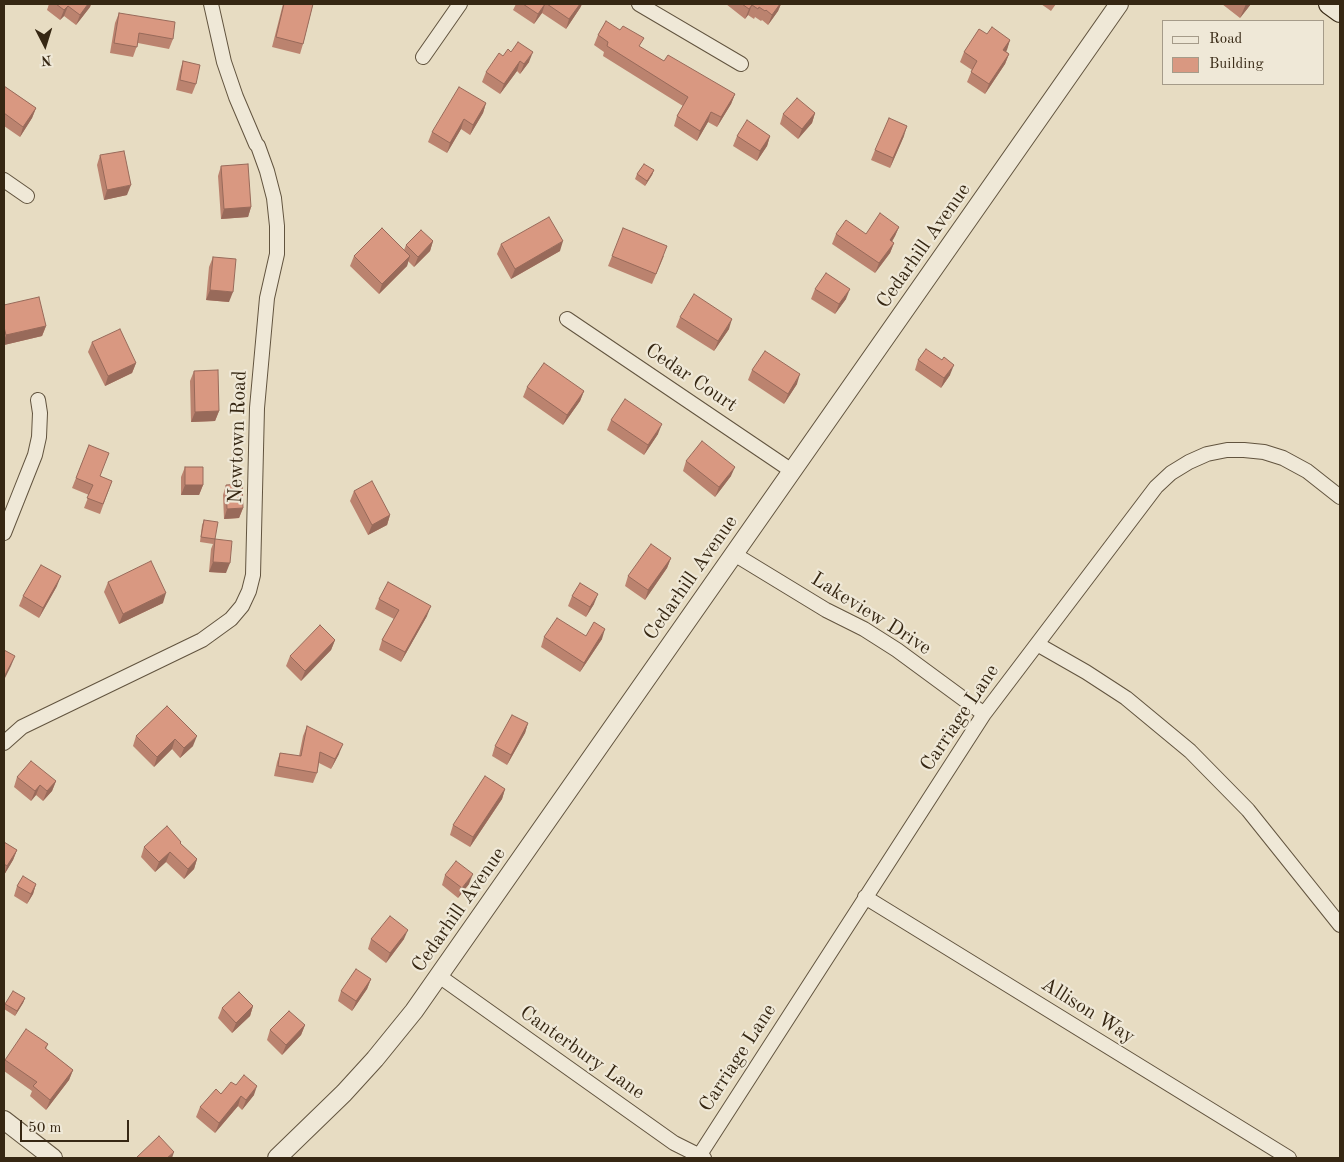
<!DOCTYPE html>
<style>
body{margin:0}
#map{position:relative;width:1344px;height:1162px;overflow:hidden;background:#e7dcc2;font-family:"Old Standard TT",serif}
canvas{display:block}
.frame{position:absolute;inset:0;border:5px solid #362713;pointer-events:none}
.legend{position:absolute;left:1162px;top:20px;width:162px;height:65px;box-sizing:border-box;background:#efe8d7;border:1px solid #a59b89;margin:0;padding:6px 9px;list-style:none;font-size:15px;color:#362713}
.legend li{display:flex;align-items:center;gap:10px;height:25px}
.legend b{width:25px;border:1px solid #a59b89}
.north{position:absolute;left:20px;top:20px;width:50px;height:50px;-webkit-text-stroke:4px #efe8d7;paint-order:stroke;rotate:175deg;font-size:14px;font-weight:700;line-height:20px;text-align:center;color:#362713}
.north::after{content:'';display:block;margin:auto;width:18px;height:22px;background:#362713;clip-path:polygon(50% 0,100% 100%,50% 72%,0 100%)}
.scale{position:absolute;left:20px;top:1120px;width:109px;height:22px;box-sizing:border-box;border:2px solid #362713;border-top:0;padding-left:6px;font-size:15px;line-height:18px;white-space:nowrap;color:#362713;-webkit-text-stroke:4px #efe8d7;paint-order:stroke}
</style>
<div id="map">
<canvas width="1344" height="1162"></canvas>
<div class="frame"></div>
<ul class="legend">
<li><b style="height:6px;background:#efe8d7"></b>Road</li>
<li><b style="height:14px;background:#d99881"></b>Building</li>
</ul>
<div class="north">N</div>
<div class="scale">50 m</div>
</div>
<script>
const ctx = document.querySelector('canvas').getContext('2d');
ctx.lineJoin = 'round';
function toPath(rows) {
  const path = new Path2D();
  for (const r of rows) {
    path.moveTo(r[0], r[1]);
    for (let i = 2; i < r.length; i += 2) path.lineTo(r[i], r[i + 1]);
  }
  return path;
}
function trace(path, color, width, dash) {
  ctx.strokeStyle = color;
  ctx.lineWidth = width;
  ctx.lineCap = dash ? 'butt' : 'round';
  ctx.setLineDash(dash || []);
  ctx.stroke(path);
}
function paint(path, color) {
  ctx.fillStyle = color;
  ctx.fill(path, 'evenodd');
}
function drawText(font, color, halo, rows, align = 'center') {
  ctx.font = font + ' "Old Standard TT",serif';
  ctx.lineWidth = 4.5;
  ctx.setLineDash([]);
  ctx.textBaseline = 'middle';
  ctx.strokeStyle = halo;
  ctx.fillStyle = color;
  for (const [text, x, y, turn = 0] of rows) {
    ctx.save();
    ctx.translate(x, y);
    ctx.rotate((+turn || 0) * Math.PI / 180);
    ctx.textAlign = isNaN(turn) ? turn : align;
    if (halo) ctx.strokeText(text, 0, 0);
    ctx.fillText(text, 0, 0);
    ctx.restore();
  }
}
const minor = toPath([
 [639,4,741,64],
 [423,57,460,4],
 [4,180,27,196],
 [567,319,792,471],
 [4,533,35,455,39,437,40,413,38,400],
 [734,554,826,610,864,629,897,650,984,714],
 [1037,644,1086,672,1126,698,1190,751,1248,810,1340,925],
 [4,743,22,727,202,640,231,619,242,606,249,591,253,575,257,408,267,298,277,254,277,226,274,198,267,171,258,146,256,144,236,97,224,62,211,4],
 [865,897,1289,1158],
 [439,976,674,1143,704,1158],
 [699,1156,984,714,1156,487,1171,473,1189,462,1207,454,1227,450,1244,450,1264,452,1283,458,1307,471,1340,497]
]);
const tertiary = toPath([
 [4,1120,53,1158],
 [277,1158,344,1093,375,1059,414,1011,1119,4]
]);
const secondary = toPath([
 [1329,4,1340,12]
]);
trace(minor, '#62543f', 16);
trace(tertiary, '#62543f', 20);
trace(secondary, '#362713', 22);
trace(minor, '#efe8d7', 14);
trace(tertiary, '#efe8d7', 18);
trace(secondary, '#efe8d7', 20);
paint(toPath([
 [49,4,91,4,90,7,76,25,64,16,60,20,47,10],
 [283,4,313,4,303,44,300,54,272,47],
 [516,4,582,4,580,8,566,29,542,13,534,24,513,10],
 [726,4,781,4,778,11,768,25,762,20,761,21,755,17,754,19,748,15,745,19],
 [1041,4,1056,4,1051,11],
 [1222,4,1251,4,1240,18],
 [119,13,173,39,169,49,138,43,133,57,110,53,115,23],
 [987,34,1010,40,1006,51,1009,54,1005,64,985,94,967,82,972,70,960,62,964,52],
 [598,35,640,47,664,61,735,94,731,104,717,127,708,122,697,141,674,126,677,116,683,106,603,56,604,52,594,45],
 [503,56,529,62,520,74,517,71,500,94,482,82,486,72],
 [183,61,196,84,192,94,176,90,180,71],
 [4,86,36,108,32,118,20,137,4,126],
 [486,103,483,113,470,135,461,129,447,153,428,142,432,132],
 [815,113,812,123,798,139,780,124,783,114],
 [737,136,770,136,767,146,757,161,733,146],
 [904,136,890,168,871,160,875,150],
 [100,155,127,195,104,200,97,165],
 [221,166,251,207,248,217,221,219,218,176],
 [654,170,652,175,645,186,635,179,637,174],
 [899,227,895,236,892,242,894,243,890,253,875,273,832,244,836,234,866,234],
 [433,241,430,251,414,267,408,261,407,266,379,294,350,266,354,256,404,250,406,245],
 [501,244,560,251,511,279,497,254],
 [612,256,664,256,652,284,608,266],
 [213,257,229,302,206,300,209,267],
 [815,289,846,299,835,314,811,299],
 [4,305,46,326,42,336,4,345],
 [680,317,729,329,714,351,676,327],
 [92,342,136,363,132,373,105,386,88,352],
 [918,360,950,375,941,388,915,370],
 [752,370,797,384,784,404,748,380],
 [194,371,219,411,215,421,191,422,190,381],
 [527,387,584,391,580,401,563,425,523,397],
 [611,420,658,434,644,455,607,430],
 [89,445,100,476,112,481,100,514,84,508,89,495,72,488],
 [686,461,731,476,715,497,683,471],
 [185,467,203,485,199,495,181,495,181,477],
 [226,485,243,508,239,518,224,519,223,495],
 [354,491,390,515,387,525,368,535,350,501],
 [204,520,215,539,226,573,209,572,211,549,213,544,200,542,202,525],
 [671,558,667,568,645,600,625,586,628,576],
 [108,582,163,603,119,624,104,592],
 [57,586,39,618,19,606,23,596],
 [572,596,594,604,586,617,568,606],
 [379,599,427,616,401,662,379,650,382,640,394,619,375,609],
 [586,636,602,639,580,672,541,647,544,637],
 [335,640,331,650,301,681,286,666,290,656],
 [167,706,193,746,180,758,172,749,154,767,133,746,136,736],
 [528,723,525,733,507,765,492,756,495,746],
 [307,726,339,754,331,769,319,763,317,773,313,783,274,776,277,762,280,753,299,756,303,736],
 [17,777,56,781,52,791,43,801,36,795,31,801,14,787],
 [505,789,502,799,470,847,450,835,453,825],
 [4,842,17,850,13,860,4,875],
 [181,842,181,844,197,859,194,869,184,879,166,862,155,872,141,857,144,847],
 [445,875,469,884,458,898,442,885],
 [36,884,33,894,27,904,14,896,17,886],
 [371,939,404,939,386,963,368,949],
 [371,979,367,989,352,1011,338,1001,341,991],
 [25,998,23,1003,15,1016,4,1009,5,1004],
 [253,1006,250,1016,232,1033,218,1018,222,1008],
 [305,1025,301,1035,282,1055,267,1040,270,1030],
 [48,1044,46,1049,73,1070,69,1080,46,1110,30,1096,32,1091,4,1071,4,1062,5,1060],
 [236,1085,254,1095,242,1110,238,1106,215,1133,196,1117,200,1107,221,1094]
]), '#bb836f');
paint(toPath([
 [88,4,91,4,90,7,76,25,80,15],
 [545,4,542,13,534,24,538,14],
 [580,4,582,4,580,8,566,29,569,19],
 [780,4,781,4,778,11,768,25,772,15],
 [1246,4,1251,4,1240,18],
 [752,5,748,15,745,19,749,9],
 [68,6,64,16,60,20,64,10],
 [1010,40,1007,50,1000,60,1003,50],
 [533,52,529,62,520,74,524,64],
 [1009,54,1005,64,985,94,989,84],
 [520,61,517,71,500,94,504,84],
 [735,94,731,104,717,127,721,117],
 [486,103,483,113,470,135,473,125],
 [36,108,32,118,20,137,23,127],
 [711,112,708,122,697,141,700,131],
 [815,113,812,123,798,139,802,129],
 [464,119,461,129,447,153,450,143],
 [907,126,904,136,890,168,893,158],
 [770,136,767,146,757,161,760,151],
 [654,170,652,175,645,186,647,181],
 [131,185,127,195,104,200,107,190],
 [251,207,248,217,221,219,224,209],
 [899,227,895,236,886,250,890,240],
 [433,241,430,251,414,267,418,257],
 [563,241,560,251,511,279,515,269],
 [894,243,890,253,875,273,879,263],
 [410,256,407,266,379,294,382,284],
 [850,289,846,299,835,314,839,304],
 [210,290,233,292,229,302,206,300],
 [732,319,729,329,714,351,718,341],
 [46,326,42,336,4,345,4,341,6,335],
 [136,363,132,373,105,386,108,376],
 [954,365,950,375,941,388,944,378],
 [800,374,797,384,784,404,788,394],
 [584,391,580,401,563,425,567,415],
 [219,411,215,421,191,422,195,412],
 [662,424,658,434,644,455,648,445],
 [735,467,731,476,715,497,719,487],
 [185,485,203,485,199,495,181,495],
 [243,508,239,518,224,519,227,509],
 [390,515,387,525,368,535,372,525],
 [671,558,667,568,645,600,648,590],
 [213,562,230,563,226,573,209,572],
 [61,576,57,586,39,618,43,608],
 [166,593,163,603,119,624,123,614],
 [598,594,594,604,586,617,590,607],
 [431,606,427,616,401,662,405,652],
 [605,629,602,639,580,672,584,663],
 [335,640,331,650,301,681,305,671],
 [15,656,11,666,4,680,4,677],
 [528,723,525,733,507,765,511,755],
 [197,736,193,746,180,758,184,748],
 [175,739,172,749,154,767,157,757],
 [343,744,339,754,331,769,335,759],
 [56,781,52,791,43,801,47,791],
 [40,785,36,795,31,801,35,791],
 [505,789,502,799,470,847,473,837],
 [17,850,13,860,4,875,7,866],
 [170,852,166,862,155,872,159,862],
 [197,859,194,869,184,879,188,869],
 [473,874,469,884,458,898,462,888],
 [36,884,33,894,27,904,31,894],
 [408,930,404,939,386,963,390,953],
 [371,979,367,989,352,1011,356,1001],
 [25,998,23,1003,15,1016,17,1011],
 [253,1006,250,1016,232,1033,236,1023],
 [305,1025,301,1035,282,1055,286,1045],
 [73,1070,69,1080,46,1110,50,1100],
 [257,1086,254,1095,242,1110,246,1100],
 [241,1096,238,1106,215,1133,219,1123],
 [174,1152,172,1158,167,1158]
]), '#986a5a');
const building = toPath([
 [56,4,88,4,80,15,68,6,64,10,56,4],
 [284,4,313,4,303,44,276,37,284,4],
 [523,4,545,4,538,14,523,4],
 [547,4,580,4,569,19,547,4],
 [742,4,780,4,772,15,766,10,765,11,759,7,758,9,752,5,749,9,742,4],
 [119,13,175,22,173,39,139,33,137,47,114,43,119,13],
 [606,21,620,30,623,26,644,38,639,46,664,61,668,55,735,94,721,117,711,112,700,131,677,116,688,97,607,46,608,42,598,35,606,21],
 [992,27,1010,40,1003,50,1009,54,989,84,971,72,977,61,964,52,979,29,987,34,992,27],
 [518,42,533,52,524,64,520,61,504,84,486,72,499,53,503,56,508,49,511,52,518,42],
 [183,61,200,65,196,84,180,80,183,61],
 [4,86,36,108,23,127,4,113,4,86],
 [459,87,486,103,473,125,464,119,450,143,432,132,459,87],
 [797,98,815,113,802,129,783,114,797,98],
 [889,118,907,126,893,158,875,150,889,118],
 [747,120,770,136,760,151,737,136,747,120],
 [124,151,131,185,107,190,100,155,124,151],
 [248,164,251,207,224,209,221,166,248,164],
 [644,164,654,170,647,181,637,174,644,164],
 [880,213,899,227,890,240,894,243,879,263,836,234,846,220,866,234,880,213],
 [549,217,563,241,515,269,501,244,549,217],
 [382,228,410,256,382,284,354,256,382,228],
 [623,228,667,246,656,274,612,256,623,228],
 [421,230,433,241,418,257,406,245,421,230],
 [213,257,236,259,233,292,210,290,213,257],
 [826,273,850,289,839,304,815,289,826,273],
 [694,294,732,319,718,341,680,317,694,294],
 [39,297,46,326,6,335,4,327,4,305,39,297],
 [120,329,136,363,108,376,92,342,120,329],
 [926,349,942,360,944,357,954,365,944,378,918,360,926,349],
 [765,351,800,374,788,394,752,370,765,351],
 [544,363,584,391,567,415,527,387,544,363],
 [218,370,219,411,195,412,194,371,218,370],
 [625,399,662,424,648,445,611,420,625,399],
 [702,441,735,467,719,487,686,461,702,441],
 [89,445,109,453,100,476,112,481,103,504,87,498,93,485,76,478,89,445],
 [185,467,203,467,203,485,185,485,185,467],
 [372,481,390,515,372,525,354,491,372,481],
 [242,484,243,508,227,509,226,485,242,484],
 [204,520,218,522,215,539,201,537,204,520],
 [215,539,232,541,230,563,213,562,215,539],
 [651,544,671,558,648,590,628,576,651,544],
 [151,561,166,593,123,614,108,582,151,561],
 [41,565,61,576,43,608,23,596,41,565],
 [388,582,431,606,405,652,382,640,399,610,379,599,388,582],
 [580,583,598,594,590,607,572,596,580,583],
 [557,618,586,636,594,622,605,629,584,663,544,637,557,618],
 [320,625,335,640,305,671,290,656,320,625],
 [4,650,15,656,4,677,4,650],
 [167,706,197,736,184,748,175,739,157,757,136,736,167,706],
 [512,715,528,723,511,755,495,746,512,715],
 [307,726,343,744,335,759,320,752,317,773,278,766,280,753,301,756,307,726],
 [31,761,56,781,47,791,40,785,35,791,17,777,31,761],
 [485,776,505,789,473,837,453,825,485,776],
 [167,826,181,842,180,843,197,859,188,869,170,852,159,862,144,847,167,826],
 [4,842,17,850,7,866,4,864,4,842],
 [456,861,473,874,462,888,445,875,456,861],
 [23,876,36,884,31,894,17,886,23,876],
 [390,916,408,930,390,953,371,939,390,916],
 [356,969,371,979,356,1001,341,991,356,969],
 [13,991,25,998,17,1011,5,1004,13,991],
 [239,992,253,1006,236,1023,222,1008,239,992],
 [289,1011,305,1025,286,1045,270,1030,289,1011],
 [26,1029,48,1044,45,1048,73,1070,50,1100,33,1086,37,1082,5,1060,26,1029],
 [244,1075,257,1086,246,1100,241,1096,219,1123,200,1107,216,1089,221,1094,231,1082,236,1085,244,1075],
 [159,1136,174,1152,167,1158,136,1158,159,1136]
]);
paint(building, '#d99881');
trace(building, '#986a5a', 1);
drawText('20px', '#362713', '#efe8d7', [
 ["Cedarhill Avenue",924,246,-55],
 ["Cedar Court",691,378,34],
 ["Newtown Road",238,437,-88],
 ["Cedarhill Avenue",691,578,-55],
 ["Lakeview Drive",871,614,32],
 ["Carriage Lane",960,718,-56],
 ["Cedarhill Avenue",459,910,-55],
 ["Allison Way",1088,1011,32],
 ["Canterbury Lane",582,1053,35],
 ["Carriage Lane",738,1058,-57]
]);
</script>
